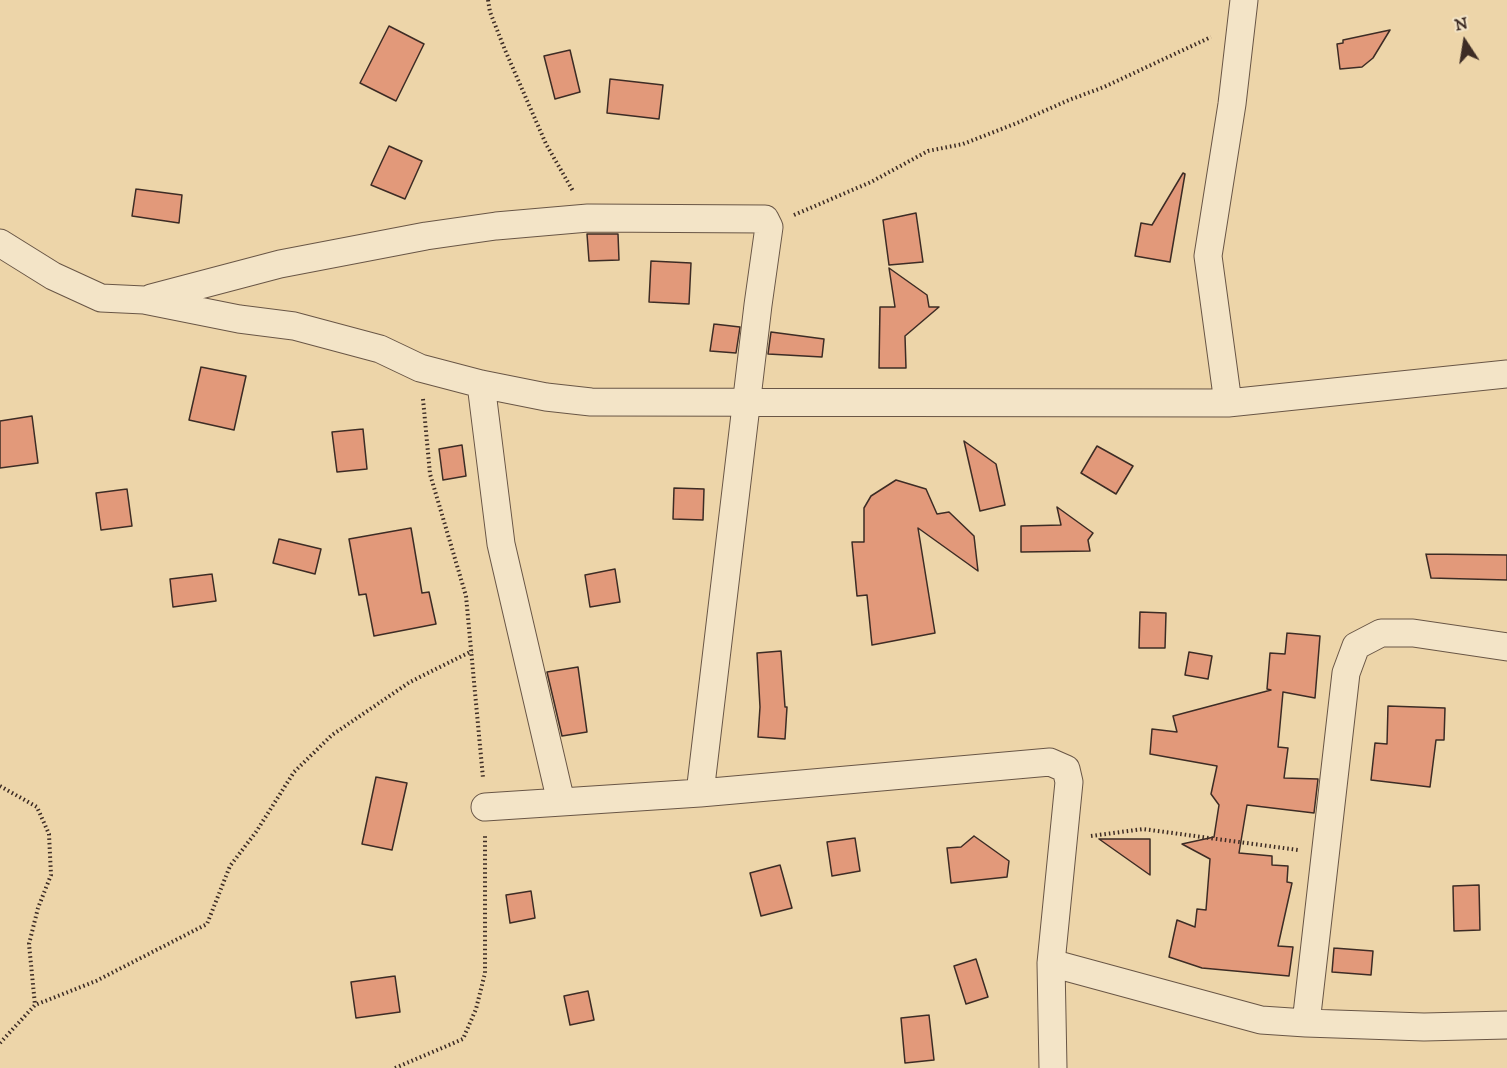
<!DOCTYPE html>
<style>
body{margin:0}
#map{position:relative;width:1507px;height:1068px;overflow:hidden;background:#edd5a9;font-family:"IM FELL DW Pica",serif}
canvas{display:block}
.north{position:absolute;left:1435px;top:12px;width:60px;height:60px;-webkit-text-stroke:4px #f3e4c7;paint-order:stroke;rotate:348deg;font-size:16px;font-weight:700;line-height:24px;text-align:center;color:#3d2c25}
.north::after{content:'';display:block;margin:auto;width:21px;height:27px;background:#3d2c25;clip-path:polygon(50% 0,100% 100%,50% 72%,0 100%)}
</style>
<div id="map">
<canvas width="1507" height="1068"></canvas>
<div class="north">N</div>
</div>
<script>
const ctx = document.querySelector('canvas').getContext('2d');
ctx.lineJoin = 'round';
function paint(path, color) {
  ctx.fillStyle = color;
  ctx.fill(path, 'evenodd');
}
function toPath(rows) {
  const path = new Path2D();
  for (const r of rows) {
    path.moveTo(r[0], r[1]);
    for (let i = 2; i < r.length; i += 2) path.lineTo(r[i], r[i + 1]);
  }
  return path;
}
function trace(path, color, width, dash) {
  ctx.strokeStyle = color;
  ctx.lineWidth = width;
  ctx.lineCap = dash ? 'butt' : 'round';
  ctx.setLineDash(dash || []);
  ctx.stroke(path);
}
const building = toPath([
 [389,26,424,44,396,101,360,83,389,26],
 [1390,30,1373,58,1362,67,1340,69,1337,44,1343,43,1343,40,1390,30],
 [570,50,580,92,555,99,544,56,570,50],
 [610,79,663,85,659,119,607,113,610,79],
 [389,146,422,161,405,199,371,185,389,146],
 [1183,173,1185,174,1170,262,1135,256,1141,223,1152,225,1183,173],
 [136,189,182,195,179,223,132,216,136,189],
 [916,213,923,262,889,265,883,220,916,213],
 [587,234,618,234,619,260,589,261,587,234],
 [651,261,691,263,689,304,649,302,651,261],
 [889,268,927,295,929,307,939,307,905,336,906,368,879,368,880,307,895,307,889,268],
 [714,324,740,327,736,353,710,351,714,324],
 [771,332,824,339,822,357,768,354,771,332],
 [201,367,246,376,234,430,189,420,201,367],
 [32,416,38,463,0,468,0,421,32,416],
 [363,429,367,469,337,472,332,432,363,429],
 [964,441,996,464,1005,505,980,511,964,441],
 [462,445,466,476,443,480,439,449,462,445],
 [1097,446,1133,466,1116,494,1081,473,1097,446],
 [896,480,926,489,937,514,949,512,974,536,978,571,918,528,935,633,872,645,867,595,857,596,852,542,864,542,864,508,871,496,896,480],
 [674,488,704,489,703,520,673,519,674,488],
 [127,489,132,526,101,530,96,493,127,489],
 [1057,507,1093,533,1088,540,1090,551,1021,552,1021,526,1061,525,1057,507],
 [411,528,422,593,429,592,436,624,374,636,366,594,359,595,349,539,411,528],
 [279,539,321,549,315,574,273,563,279,539],
 [1426,554,1507,555,1507,580,1431,578,1426,554],
 [615,569,620,602,590,607,585,575,615,569],
 [212,574,216,601,173,607,170,579,212,574],
 [1140,612,1166,613,1165,648,1139,648,1140,612],
 [1287,633,1320,636,1315,698,1283,692,1278,747,1288,748,1284,778,1318,779,1314,813,1247,805,1239,853,1272,856,1272,865,1288,866,1287,882,1292,883,1278,946,1293,947,1289,976,1202,968,1169,957,1177,920,1195,927,1197,909,1206,910,1210,859,1182,844,1214,837,1219,805,1211,794,1217,766,1150,754,1152,729,1177,732,1173,716,1271,690,1267,689,1270,653,1285,654,1287,633],
 [781,651,785,707,787,707,785,739,758,737,760,707,757,653,781,651],
 [1189,652,1212,656,1208,679,1185,675,1189,652],
 [578,667,587,732,562,736,547,672,578,667],
 [1388,706,1445,708,1444,740,1436,740,1430,787,1371,780,1375,743,1387,744,1388,706],
 [376,777,407,783,392,850,362,844,376,777],
 [974,836,1009,861,1007,877,951,883,947,848,961,847,974,836],
 [855,838,860,871,832,876,827,842,855,838],
 [1099,839,1150,839,1150,875,1099,839],
 [780,865,792,908,761,916,750,873,780,865],
 [1479,885,1480,930,1454,931,1453,886,1479,885],
 [531,891,535,918,510,923,506,895,531,891],
 [1334,948,1373,951,1371,975,1332,972,1334,948],
 [976,959,988,997,966,1004,954,966,976,959],
 [395,976,400,1012,356,1018,351,982,395,976],
 [588,991,594,1020,570,1025,564,996,588,991],
 [929,1015,934,1060,905,1063,901,1018,929,1015]
]);
paint(building, '#e2997a');
trace(building, '#3d2c25', 1.5);
const street = toPath([
 [0,243,53,276,101,298,144,300,239,319,294,326,380,349,420,368,481,384,546,397,591,402,1228,403,1507,374],
 [151,298,280,264,426,236,496,226,588,218,765,219,769,227,758,305,700,793],
 [481,384,501,544,561,802],
 [1228,403,1208,256,1232,104,1244,0],
 [485,807,700,793,1050,762,1066,769,1069,782,1051,963,1053,1068],
 [1051,963,1261,1020,1306,1023,1346,673,1356,646,1381,633,1413,633,1507,647],
 [1306,1023,1424,1027,1507,1025]
]);
trace(street, '#695646', 29);
trace(toPath([
 [488,0,490,12,505,50,546,144,573,191],
 [794,215,871,182,928,151,963,144,1017,123,1069,100,1104,87,1211,37],
 [423,399,430,474,466,596,483,778],
 [0,786,37,807,49,834,51,875,38,908,29,944,35,1005],
 [1091,836,1143,829,1298,850],
 [0,1043,35,1005,96,981,207,924,230,866,256,832,294,772,332,735,410,682,472,651],
 [395,1068,463,1039,476,1009,485,973,485,836]
]), '#3d2c25', 4, [1.5, 3]);
trace(street, '#f3e4c7', 27);
</script>
